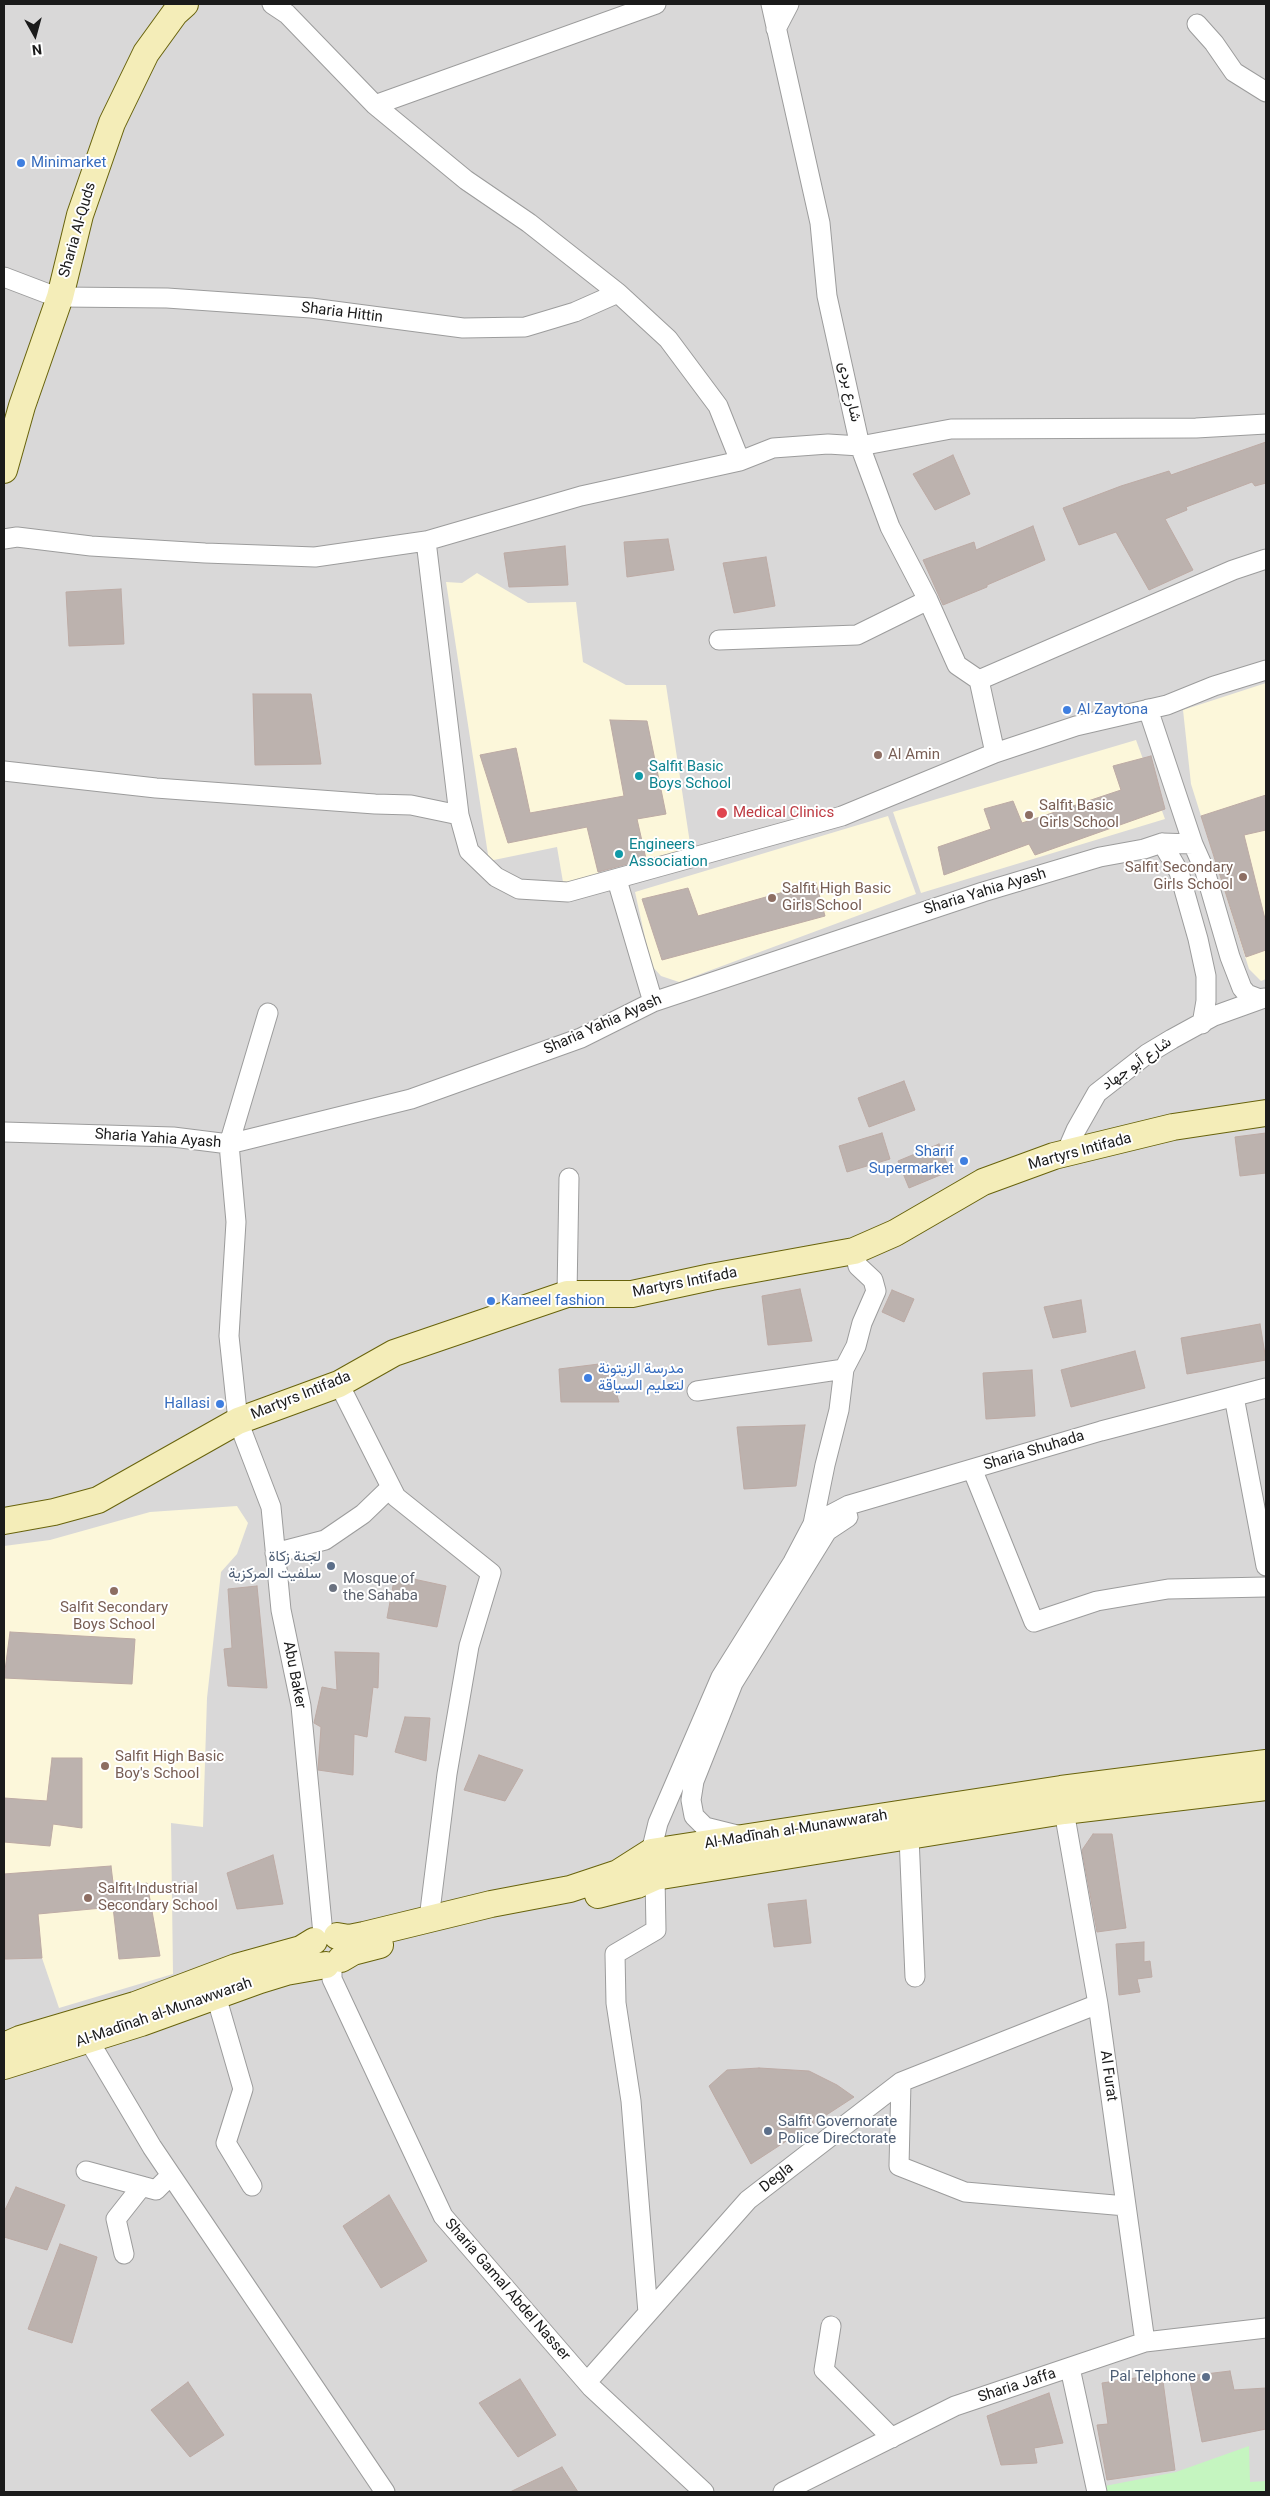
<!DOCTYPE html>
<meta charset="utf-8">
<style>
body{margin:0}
#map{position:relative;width:1270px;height:2496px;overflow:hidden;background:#ece7e1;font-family:Roboto,sans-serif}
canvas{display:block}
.frame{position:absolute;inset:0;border:5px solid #1b1b1b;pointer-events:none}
.north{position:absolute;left:10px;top:10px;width:50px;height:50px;-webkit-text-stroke:4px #fff;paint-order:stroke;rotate:173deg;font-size:14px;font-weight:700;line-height:20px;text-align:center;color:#1b1b1b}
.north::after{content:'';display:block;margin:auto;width:18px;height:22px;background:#1b1b1b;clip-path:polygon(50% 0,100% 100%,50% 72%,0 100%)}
</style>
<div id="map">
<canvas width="1270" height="2496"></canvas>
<div class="frame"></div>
<div class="north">N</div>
</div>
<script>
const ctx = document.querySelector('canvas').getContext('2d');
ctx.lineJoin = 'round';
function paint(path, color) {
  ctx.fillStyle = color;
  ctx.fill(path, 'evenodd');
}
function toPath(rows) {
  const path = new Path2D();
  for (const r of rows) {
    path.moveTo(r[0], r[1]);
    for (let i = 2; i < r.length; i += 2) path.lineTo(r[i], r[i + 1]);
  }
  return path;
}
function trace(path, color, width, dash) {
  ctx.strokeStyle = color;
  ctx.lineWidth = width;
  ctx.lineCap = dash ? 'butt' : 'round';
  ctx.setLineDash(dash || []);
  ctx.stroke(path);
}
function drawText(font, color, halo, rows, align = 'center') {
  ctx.font = font + ' Roboto,Vazirmatn,sans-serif';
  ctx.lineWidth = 4;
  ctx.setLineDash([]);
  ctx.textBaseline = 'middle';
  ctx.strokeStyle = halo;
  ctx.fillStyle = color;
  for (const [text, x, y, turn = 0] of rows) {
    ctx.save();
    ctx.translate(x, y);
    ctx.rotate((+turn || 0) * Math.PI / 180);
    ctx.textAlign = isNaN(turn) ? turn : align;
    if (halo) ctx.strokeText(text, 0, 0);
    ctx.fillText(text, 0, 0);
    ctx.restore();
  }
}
paint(toPath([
 [4,4,1266,4,1266,2492,4,2492]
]), '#d9d8d8');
paint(toPath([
 [477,573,528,603,576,602,583,662,626,685,666,685,691,850,647,862,640,832,592,845,599,875,581,889,563,882,557,847,489,861,446,582,462,583],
 [1266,683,1266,979,1261,981,1249,969,1191,784,1183,710],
 [1136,740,1165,819,921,893,893,812],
 [888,816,916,894,679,982,661,976,651,965,635,892],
 [237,1506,248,1523,237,1554,221,1572,207,1698,203,1827,171,1823,173,1974,59,2008,42,1958,5,1959,4,1546,50,1540,150,1512]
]), '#fcf7da');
paint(toPath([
 [1249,2446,1250,2482,1266,2481,1266,2492,1100,2492,1105,2486,1176,2472]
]), '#c5f5c0');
const building = toPath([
 [1266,442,1266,483,1255,486,1252,482,1186,507,1187,510,1165,519,1193,570,1149,590,1116,532,1079,545,1063,508,1121,486,1169,471,1171,475,1266,442],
 [953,455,970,494,935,510,913,474,953,455],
 [1033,526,1045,560,987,585,987,587,943,605,923,560,974,542,976,550,1033,526],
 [668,539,674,570,627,577,624,542,668,539],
 [565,546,568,585,509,587,504,553,565,546],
 [766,557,775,606,734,613,723,563,766,557],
 [121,589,124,644,69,646,66,592,121,589],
 [253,694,311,694,321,764,255,765,253,694],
 [610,720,647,721,666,814,637,819,646,859,598,872,587,827,508,843,480,755,516,748,530,813,624,796,610,720],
 [1151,756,1165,809,1035,855,1029,844,944,875,938,847,991,829,984,809,1013,801,1022,823,1121,790,1113,766,1151,756],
 [1266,795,1266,830,1244,835,1266,923,1266,950,1246,957,1201,816,1266,795],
 [816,883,825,916,662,960,642,899,688,888,698,916,816,883],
 [904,1081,915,1110,869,1127,858,1098,904,1081],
 [882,1133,890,1159,847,1172,839,1146,882,1133],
 [1266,1133,1266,1173,1240,1176,1235,1137,1266,1133],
 [939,1144,950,1171,909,1188,898,1161,939,1144],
 [800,1289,812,1341,768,1345,762,1296,800,1289],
 [892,1290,914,1299,904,1322,882,1312,892,1290],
 [1081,1300,1086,1332,1053,1338,1044,1307,1081,1300],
 [1260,1324,1266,1360,1187,1374,1181,1338,1260,1324],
 [1135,1351,1145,1388,1071,1407,1061,1370,1135,1351],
 [607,1363,619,1402,561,1402,559,1369,607,1363],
 [1032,1370,1035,1416,986,1419,983,1373,1032,1370],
 [805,1425,796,1486,744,1489,737,1427,805,1425],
 [395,1575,446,1586,437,1627,387,1618,395,1575],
 [257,1586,267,1688,228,1686,224,1649,232,1648,228,1589,257,1586],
 [10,1632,135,1639,132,1684,4,1678,10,1632],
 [335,1652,379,1653,378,1688,373,1687,367,1737,354,1734,353,1775,318,1770,321,1727,314,1723,322,1687,337,1690,335,1652],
 [405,1717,430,1718,426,1761,395,1752,405,1717],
 [479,1755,523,1770,505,1801,464,1790,479,1755],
 [52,1758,82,1758,82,1828,53,1824,50,1846,4,1842,4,1798,47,1801,52,1758],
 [1093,1834,1112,1834,1126,1928,1097,1932,1082,1850,1093,1834],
 [273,1855,283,1904,237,1909,227,1873,273,1855],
 [111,1866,114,1891,147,1883,160,1956,119,1959,113,1907,38,1914,42,1958,5,1959,4,1874,111,1866],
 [806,1900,811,1943,774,1947,768,1904,806,1900],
 [1144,1942,1144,1962,1150,1961,1152,1977,1137,1979,1140,1992,1119,1995,1116,1944,1144,1942],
 [759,2068,809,2071,837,2085,854,2097,751,2164,709,2086,727,2070,759,2068],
 [16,2187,65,2205,47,2250,4,2237,4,2212,16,2187],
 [389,2195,427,2261,381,2288,343,2226,389,2195],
 [60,2244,97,2257,72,2343,28,2329,60,2244],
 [1230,2371,1234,2390,1266,2388,1266,2429,1202,2442,1189,2376,1230,2371],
 [1162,2374,1175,2470,1107,2480,1097,2425,1108,2424,1102,2383,1162,2374],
 [520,2379,556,2435,518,2457,479,2403,520,2379],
 [188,2382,224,2435,190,2457,151,2410,188,2382],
 [1049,2393,1063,2443,1034,2448,1037,2463,1001,2465,987,2416,1049,2393],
 [562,2467,578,2492,510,2492,562,2467]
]);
paint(building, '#bcb2ae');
trace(building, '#bdaba5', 1);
const street = toPath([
 [272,4,287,14,375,105,466,180,529,223,618,293,668,339,718,406,740,461],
 [771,4,820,223,827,296,860,446,890,527,928,600,957,665,979,680,995,753],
 [1197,24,1214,43,1234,72,1266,92],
 [776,29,789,4],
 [375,105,656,4],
 [4,277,46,293],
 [60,297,167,298,311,308,463,328,525,327,575,312,618,293],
 [4,539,17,537,91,546,205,553,315,557,426,541,581,496,740,461,773,448,828,444,860,446,951,429,1196,428,1266,424],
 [426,541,459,815,469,851,496,877,519,889,568,892,842,816,995,753,1076,726,1167,705,1214,686,1266,670],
 [719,640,857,635,928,600],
 [979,680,1233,570,1266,559],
 [1148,709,1193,844,1205,871,1230,957,1242,988,1247,994,1260,999],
 [4,771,156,788,375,804,411,805,459,815],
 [1162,843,1179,872,1198,939,1206,976,1206,1001,1202,1024],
 [617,880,653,1002],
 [268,1013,229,1144,236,1222,229,1336,238,1421,271,1507,281,1610,301,1706,323,1934],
 [4,1132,173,1137,229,1144,411,1099,581,1038,653,1002,983,892,1100,857,1144,849,1162,843,1193,844],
 [1066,1153,1076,1130,1097,1093,1147,1054,1172,1039,1214,1016,1264,998],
 [567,1294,569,1178],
 [339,1384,396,1497,491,1573,469,1646,447,1774,429,1919],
 [697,1391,844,1369],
 [1235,1402,1266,1566],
 [975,1476,1034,1622,1097,1601,1168,1589,1266,1587],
 [813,1524,825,1465,839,1410,844,1369,856,1346,862,1323,876,1291,873,1280,858,1266,854,1251],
 [275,1553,325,1540,363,1514,391,1487],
 [1064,1811,1098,2004,1145,2342],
 [737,1835,705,1827,694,1816,691,1800,694,1781,733,1683,827,1531,848,1517],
 [909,1837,915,1977],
 [651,1852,658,1823,721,1677,793,1562,813,1524,849,1505,1101,1431,1266,1388],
 [332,1965,332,1979,443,2216,591,2387,704,2492],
 [216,1996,243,2089,226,2143,252,2186],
 [88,2039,152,2147,385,2492],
 [901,2082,899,2166,965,2192,1126,2206],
 [86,2171,156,2190,171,2175],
 [124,2254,116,2219,142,2186],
 [648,2313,631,2101,616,2003,615,1954,656,1930,655,1877],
 [831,2326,824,2370,892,2438],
 [1070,2368,1097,2492],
 [587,2382,748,2200,901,2082,1098,2004],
 [783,2492,955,2406,1145,2342,1266,2328]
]);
const secondary = toPath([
 [4,470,22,406,60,297,80,215,112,123,146,53,175,13,185,4],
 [4,1521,54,1512,98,1500,238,1421,339,1384,394,1353,567,1294,632,1294,711,1277,854,1251,895,1233,983,1182,1054,1156,1173,1127,1266,1113],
 [598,1895,637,1885,655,1877,1064,1811,1266,1787],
 [337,1936,349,1938,364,1935,491,1904,570,1889,618,1873,651,1852,1061,1789,1266,1763],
 [341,1959,353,1952,380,1945],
 [4,2046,20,2039,135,2005,236,1967,301,1949,314,1941],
 [4,2066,141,2023,260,1980,286,1972,326,1965]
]);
trace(street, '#9c9c9c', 21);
trace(secondary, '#68630c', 28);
trace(street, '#fff', 19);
trace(secondary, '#f4edb8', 26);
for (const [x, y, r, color] of [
 [21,163,5,"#3f7fe0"],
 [1067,710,5,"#3f7fe0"],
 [878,755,5,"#8d6e63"],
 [639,776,5,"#0f9aa8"],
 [722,813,6,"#e0444e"],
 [1029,815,5,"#8d6e63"],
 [619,854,5,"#0f9aa8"],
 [1243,877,5,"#8d6e63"],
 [772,898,5,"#8d6e63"],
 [964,1161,5,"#3f7fe0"],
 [491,1301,5,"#3f7fe0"],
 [588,1378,5,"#3f7fe0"],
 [220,1404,5,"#3f7fe0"],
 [331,1566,5,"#5c6f8a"],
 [333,1588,5,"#6b7280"],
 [114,1591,5,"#8d6e63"],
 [105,1766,5,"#8d6e63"],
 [88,1898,5,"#8d6e63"],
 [768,2131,5,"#5c6f8a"],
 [1206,2377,5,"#5c6f8a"]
]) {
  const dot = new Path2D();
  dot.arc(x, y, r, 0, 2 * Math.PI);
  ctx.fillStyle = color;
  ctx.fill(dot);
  trace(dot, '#fff', 2);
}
drawText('15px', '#366cbe', '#fff', [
 ["Minimarket",31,163],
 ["Al Zaytona",1077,710],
 ["Sharif",954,1152,"right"],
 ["Supermarket",954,1169,"right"],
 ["Kameel fashion",501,1301],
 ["مدرسة الزيتونة",598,1369],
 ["لتعليم السياقة",598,1386],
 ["Hallasi",210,1404,"right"]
], 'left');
drawText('15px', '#1b1b1b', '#fff', [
 ["Sharia Al-Quds",78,230,-74],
 ["Sharia Hittin",342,313,7],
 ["شارع بردى",849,392,78],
 ["Sharia Yahia Ayash",985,892,-17],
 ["Sharia Yahia Ayash",603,1025,-24],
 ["شارع أبو جهاد",1137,1064,-35],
 ["Sharia Yahia Ayash",158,1139,4],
 ["Martyrs Intifada",1080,1152,-15],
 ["Martyrs Intifada",685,1283,-11],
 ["Martyrs Intifada",301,1396,-22],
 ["Sharia Shuhada",1034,1451,-17],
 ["Abu Baker",294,1675,79],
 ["Al-Madīnah al-Munawwarah",796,1830,-9],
 ["Al-Madīnah al-Munawwarah",164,2013,-19],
 ["Al Furat",1108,2076,82],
 ["Degla",777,2178,-38],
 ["Sharia Gamal Abdel Nasser",507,2290,49],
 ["Sharia Jaffa",1017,2386,-18]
]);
drawText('15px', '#785e54', '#fff', [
 ["Al Amin",888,755],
 ["Salfit Basic",1039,806],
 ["Girls School",1039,823],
 ["Salfit Secondary",1233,868,"right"],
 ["Girls School",1233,885,"right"],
 ["Salfit High Basic",782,889],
 ["Girls School",782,906],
 ["Salfit Secondary",114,1608,"center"],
 ["Boys School",114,1625,"center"],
 ["Salfit High Basic",115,1757],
 ["Boy's School",115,1774],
 ["Salfit Industrial",98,1889],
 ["Secondary School",98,1906]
], 'left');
drawText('15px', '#0d838f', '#fff', [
 ["Salfit Basic",649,767],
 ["Boys School",649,784],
 ["Engineers",629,845],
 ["Association",629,862]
], 'left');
drawText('15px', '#be3a42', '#fff', [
 ["Medical Clinics",733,813]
], 'left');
drawText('15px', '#4e5e75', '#fff', [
 ["لجنة زكاة",321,1557],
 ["سلفيت المركزية",321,1574],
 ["Salfit Governorate",778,2122,"left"],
 ["Police Directorate",778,2139,"left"],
 ["Pal Telphone",1196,2377]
], 'right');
drawText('15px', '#5b616d', '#fff', [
 ["Mosque of",343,1579],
 ["the Sahaba",343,1596]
], 'left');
</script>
